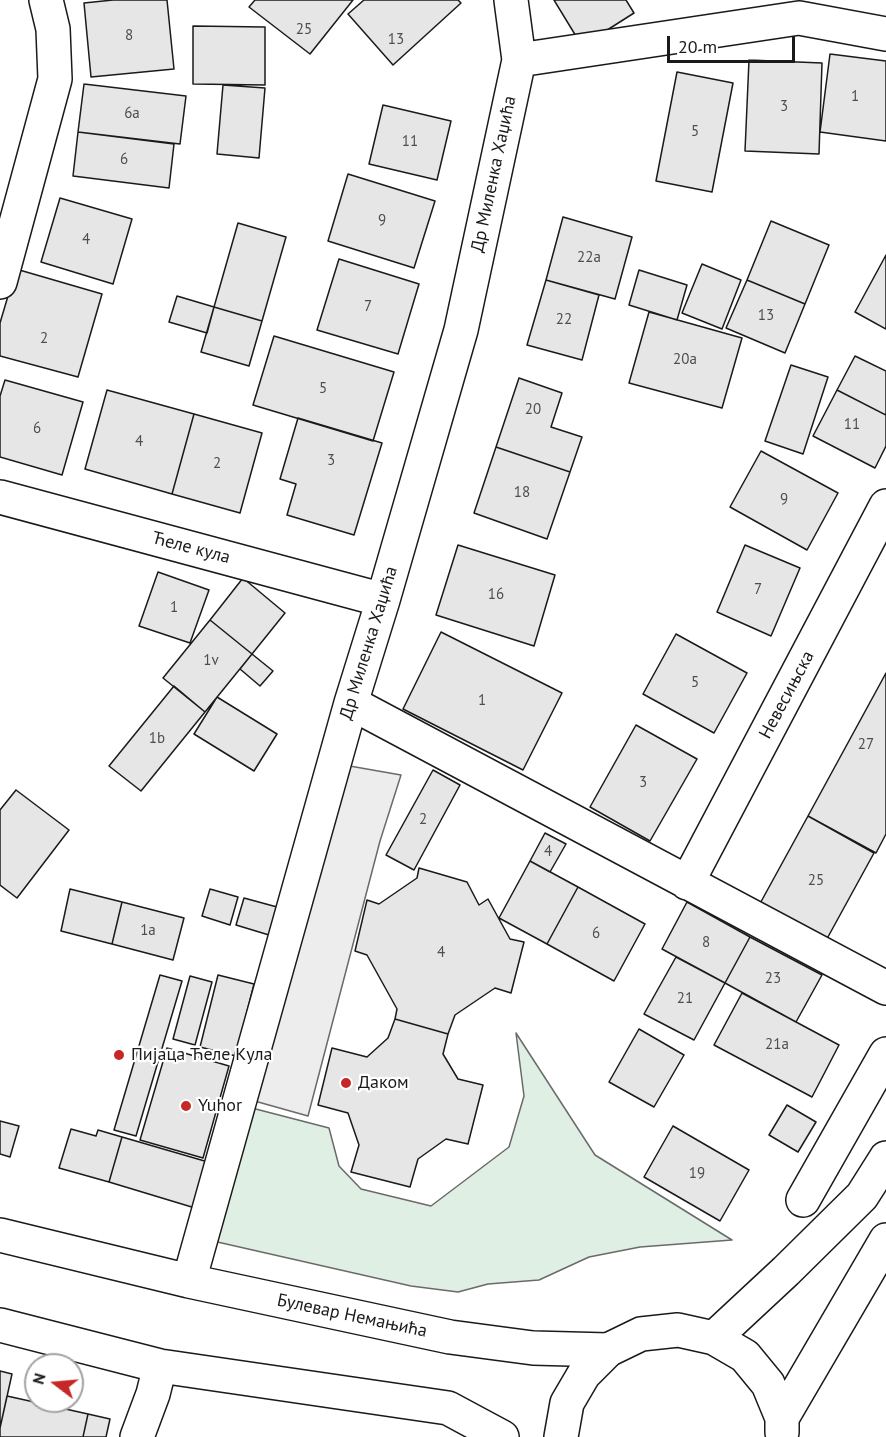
<!DOCTYPE html>
<meta charset="utf-8">
<style>
body{margin:0}
#map{position:relative;width:886px;height:1437px;overflow:hidden;background:#fff;font-family:"PT Sans",sans-serif}
canvas{display:block}
.north{position:absolute;left:24px;top:1353px;width:60px;height:60px;box-sizing:border-box;background:#fff;border:2px solid #a3a3a3;border-radius:50%;rotate:286deg;font-size:16px;font-weight:700;line-height:24px;text-align:center;color:#1a1a1a}
.north::after{content:'';display:block;margin:auto;width:21px;height:27px;background:#c62828;clip-path:polygon(50% 0,100% 100%,50% 72%,0 100%)}
.scale{position:absolute;left:667px;top:36px;width:128px;height:27px;box-sizing:border-box;border:3px solid #1a1a1a;border-top:0;padding-left:8px;font-size:18px;line-height:21px;white-space:nowrap;color:#1a1a1a;-webkit-text-stroke:4px #fff;paint-order:stroke}
</style>
<div id="map">
<canvas width="886" height="1437"></canvas>
<div class="north">N</div>
<div class="scale">20 m</div>
</div>
<script>
const ctx = document.querySelector('canvas').getContext('2d');
ctx.lineJoin = 'round';
function paint(path, color) {
  ctx.fillStyle = color;
  ctx.fill(path, 'evenodd');
}
function toPath(rows) {
  const path = new Path2D();
  for (const r of rows) {
    path.moveTo(r[0], r[1]);
    for (let i = 2; i < r.length; i += 2) path.lineTo(r[i], r[i + 1]);
  }
  return path;
}
function trace(path, color, width, dash) {
  ctx.strokeStyle = color;
  ctx.lineWidth = width;
  ctx.lineCap = dash ? 'butt' : 'round';
  ctx.setLineDash(dash || []);
  ctx.stroke(path);
}
function drawText(font, color, halo, rows, align = 'center') {
  ctx.font = font + ' "PT Sans",sans-serif';
  ctx.lineWidth = 4.5;
  ctx.setLineDash([]);
  ctx.textBaseline = 'middle';
  ctx.strokeStyle = halo;
  ctx.fillStyle = color;
  for (const [text, x, y, turn = 0] of rows) {
    ctx.save();
    ctx.translate(x, y);
    ctx.rotate((+turn || 0) * Math.PI / 180);
    ctx.textAlign = isNaN(turn) ? turn : align;
    if (halo) ctx.strokeText(text, 0, 0);
    ctx.fillText(text, 0, 0);
    ctx.restore();
  }
}
const green = toPath([
 [516,1033,595,1155,732,1240,640,1247,589,1257,539,1280,488,1284,458,1292,411,1286,213,1241,248,1107,329,1128,339,1166,361,1189,431,1206,509,1147,524,1096,516,1033]
]);
paint(green, '#e0efe3');
trace(green, '#6a6a6a', 1.5);
const parking = toPath([
 [344,765,401,775,380,841,308,1116,251,1100,344,765]
]);
paint(parking, '#ededed');
trace(parking, '#6a6a6a', 1.5);
const building = toPath([
 [113,0,167,0,174,69,91,77,84,3,113,0],
 [255,0,353,0,310,54,249,7,255,0],
 [364,0,458,0,461,3,393,65,348,14,364,0],
 [554,0,626,0,634,13,582,46,554,0],
 [193,26,265,27,265,85,193,84,193,26],
 [830,54,886,61,886,141,820,132,830,54],
 [749,60,822,63,819,154,745,151,749,60],
 [677,72,733,83,712,192,656,181,677,72],
 [84,84,186,96,180,144,78,132,84,84],
 [223,85,265,88,259,158,217,154,223,85],
 [383,105,451,121,437,180,369,164,383,105],
 [78,132,174,144,169,188,73,176,78,132],
 [348,174,435,201,414,268,328,241,348,174],
 [60,198,132,219,113,284,41,262,60,198],
 [563,217,632,237,615,299,546,280,563,217],
 [771,221,829,245,805,304,747,280,771,221],
 [238,223,286,237,262,321,214,307,238,223],
 [886,255,886,329,855,312,886,255],
 [339,259,419,284,398,354,317,330,339,259],
 [702,264,741,280,722,329,682,313,702,264],
 [16,269,102,294,78,377,0,356,0,323,16,269],
 [639,270,687,285,677,320,629,305,639,270],
 [546,280,599,295,582,360,527,345,546,280],
 [747,280,805,304,785,353,726,328,747,280],
 [177,296,214,307,207,333,169,322,177,296],
 [214,307,262,321,249,366,201,352,214,307],
 [649,312,742,338,722,408,629,383,649,312],
 [274,336,394,372,373,441,253,405,274,336],
 [855,356,886,371,886,415,837,390,855,356],
 [791,365,828,377,803,454,765,441,791,365],
 [519,378,562,393,551,427,582,437,570,472,496,447,519,378],
 [5,380,83,402,62,475,0,457,0,396,5,380],
 [107,390,194,414,172,494,85,469,107,390],
 [837,390,886,415,886,446,875,468,813,436,837,390],
 [194,414,262,433,240,513,172,494,194,414],
 [298,418,382,443,354,535,287,515,296,484,280,479,298,418],
 [496,447,570,472,547,539,474,513,496,447],
 [761,451,838,493,807,550,730,507,761,451],
 [458,545,555,575,534,646,436,615,458,545],
 [745,545,800,568,771,636,717,612,745,545],
 [158,572,209,590,190,643,139,626,158,572],
 [243,578,285,613,252,654,210,620,243,578],
 [210,620,252,654,205,712,163,678,210,620],
 [441,632,562,693,523,770,403,709,441,632],
 [676,634,747,673,714,733,643,694,676,634],
 [252,654,273,671,260,686,240,669,252,654],
 [886,673,886,834,876,853,808,816,886,673],
 [174,686,205,712,141,791,109,766,174,686],
 [217,697,277,734,254,771,194,734,217,697],
 [636,725,697,759,650,841,590,807,636,725],
 [433,770,460,785,414,870,386,855,433,770],
 [16,790,69,830,17,898,0,885,0,810,16,790],
 [808,816,874,853,823,946,757,909,808,816],
 [545,833,566,844,550,872,530,861,545,833],
 [530,861,578,887,547,944,499,918,530,861],
 [419,868,467,882,479,905,488,899,510,939,524,942,511,993,495,988,455,1015,448,1034,395,1019,397,1009,367,955,355,951,367,900,379,904,417,878,419,868],
 [578,887,645,924,614,981,547,944,578,887],
 [70,889,122,902,112,944,61,931,70,889],
 [210,889,238,897,230,925,202,916,210,889],
 [244,898,277,907,269,935,236,925,244,898],
 [122,902,184,918,173,960,112,944,122,902],
 [687,902,750,937,725,983,662,949,687,902],
 [750,937,822,975,796,1022,725,983,750,937],
 [676,957,725,983,694,1040,644,1014,676,957],
 [160,975,182,981,136,1136,114,1130,160,975],
 [218,975,254,984,236,1056,200,1047,218,975],
 [190,976,212,982,195,1045,173,1039,190,976],
 [742,993,839,1045,812,1097,714,1045,742,993],
 [395,1019,448,1034,443,1054,458,1079,483,1085,468,1144,446,1139,418,1159,410,1187,351,1172,359,1145,348,1113,318,1105,332,1048,367,1057,388,1038,395,1019],
 [639,1029,684,1055,654,1107,609,1082,639,1029],
 [167,1048,229,1066,203,1158,140,1140,167,1048],
 [787,1105,816,1122,798,1152,769,1135,787,1105],
 [0,1121,19,1126,10,1157,0,1154,0,1121],
 [673,1126,749,1170,720,1221,644,1177,673,1126],
 [71,1129,96,1136,98,1130,122,1137,109,1182,59,1168,71,1129],
 [122,1137,208,1162,195,1208,109,1182,122,1137],
 [0,1371,12,1374,0,1428,0,1371],
 [7,1396,88,1414,83,1437,0,1437,0,1428,7,1396],
 [88,1414,110,1419,106,1437,83,1437,88,1414]
]);
paint(building, '#e6e6e6');
trace(building, '#1a1a1a', 1.5);
const minor = toPath([
 [519,60,799,18,886,34],
 [0,282,55,79,53,29,46,0],
 [0,497,383,600],
 [351,703,886,988],
 [687,883,886,506],
 [803,1200,886,1054],
 [0,1235,189,1281,450,1337,533,1348,608,1350],
 [189,1281,351,703,383,600,461,330,519,60,511,0],
 [0,1325,160,1366,448,1408,502,1437],
 [137,1437,153,1394,160,1366]
]);
const major = toPath([
 [714,1338,786,1271,862,1196,886,1158],
 [782,1432,782,1418,886,1240],
 [561,1437,567,1403,584,1374,608,1350,641,1334,678,1330,714,1338,745,1356,768,1384,782,1418]
]);
trace(minor, '#1a1a1a', 36);
trace(major, '#1a1a1a', 36);
trace(minor, '#fff', 33);
trace(major, '#fff', 33);
for (const [x, y, r, color] of [
 [119,1055,6,"#c62828"],
 [346,1083,6,"#c62828"],
 [186,1106,6,"#c62828"]
]) {
  const dot = new Path2D();
  dot.arc(x, y, r, 0, 2 * Math.PI);
  ctx.fillStyle = color;
  ctx.fill(dot);
  trace(dot, '#fff', 2);
}
drawText('15px', '#4d4d4d', null, [
 ["25",304,30],
 ["8",129,36],
 ["13",396,40],
 ["1",855,97],
 ["3",784,107],
 ["6a",132,114],
 ["5",695,132],
 ["11",410,142],
 ["6",124,160],
 ["9",382,221],
 ["4",86,240],
 ["22a",589,258],
 ["7",368,307],
 ["13",766,316],
 ["22",564,320],
 ["2",44,339],
 ["20a",685,360],
 ["5",323,389],
 ["20",533,410],
 ["11",852,425],
 ["6",37,429],
 ["4",139,442],
 ["3",331,461],
 ["2",217,464],
 ["18",522,493],
 ["9",784,500],
 ["7",758,590],
 ["16",496,595],
 ["1",174,608],
 ["1v",211,661],
 ["5",695,683],
 ["1",482,701],
 ["1b",157,739],
 ["27",866,745],
 ["3",643,783],
 ["2",423,820],
 ["4",548,852],
 ["25",816,881],
 ["1a",148,931],
 ["6",596,934],
 ["8",706,943],
 ["4",441,953],
 ["23",773,979],
 ["21",685,999],
 ["21a",777,1045],
 ["19",697,1174]
]);
drawText('18px', '#1a1a1a', '#fff', [
 ["Др Миленка Хаџића",494,174,-78],
 ["Ћеле кула",191,548,15],
 ["Др Миленка Хаџића",369,643,-73],
 ["Невесињска",787,695,-62],
 ["Булевар Немањића",352,1316,12]
]);
drawText('18px', '#1a1a1a', '#fff', [
 ["Пијаца Ћеле Кула",131,1055],
 ["Даком",358,1083],
 ["Yuhor",198,1106]
], 'left');
</script>
